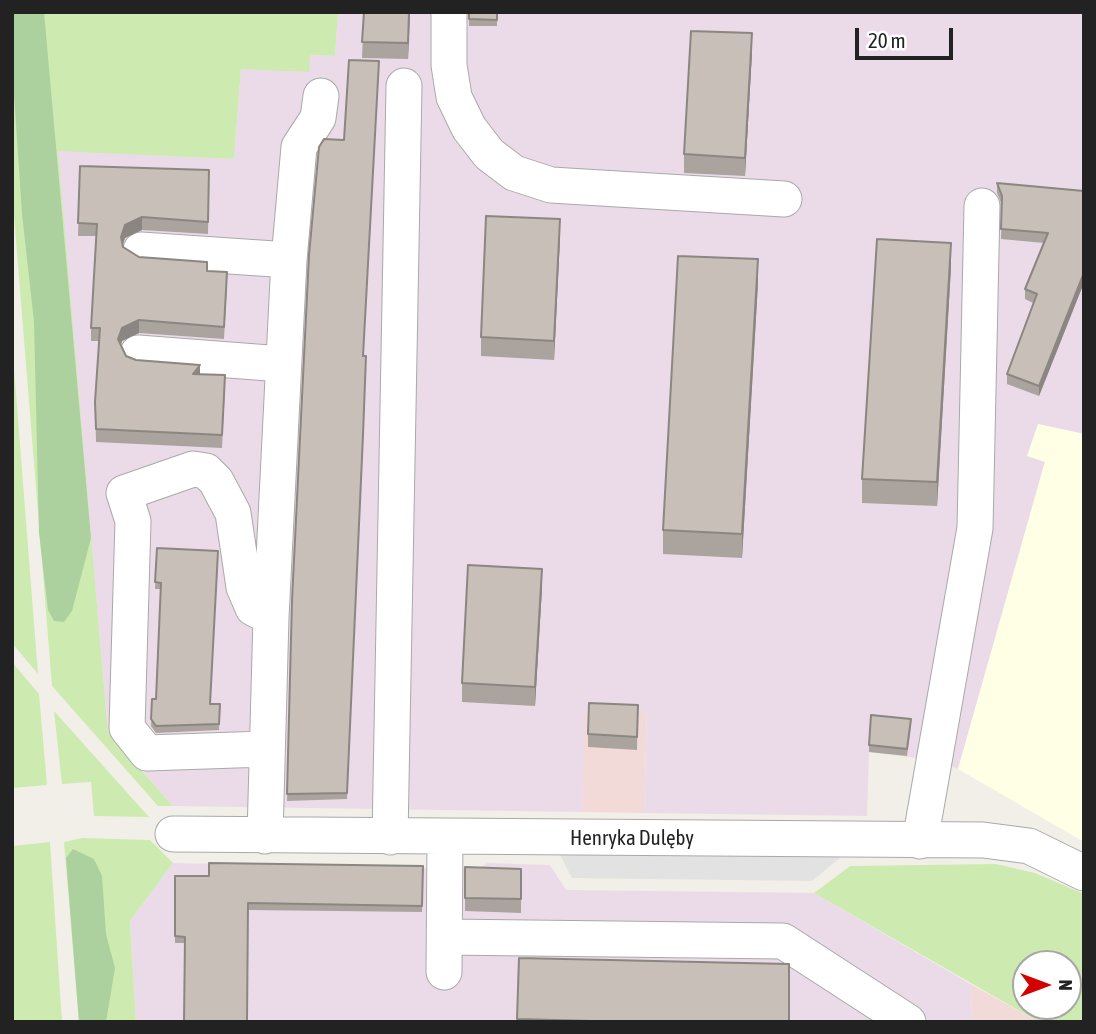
<!DOCTYPE html>
<meta charset="utf-8">
<style>
body{margin:0}
#map{position:relative;width:1096px;height:1034px;overflow:hidden;background:#f2efe9;font-family:"Asap Condensed",sans-serif}
canvas{display:block}
.frame{position:absolute;inset:0;border:14px solid #222;pointer-events:none}
.north{position:absolute;left:1012px;top:950px;width:70px;height:70px;box-sizing:border-box;background:#fff;border:2px solid #a7a7a7;border-radius:50%;rotate:90deg;font-size:19px;font-weight:700;line-height:28px;text-align:center;color:#222}
.north::after{content:'';display:block;margin:auto;width:24px;height:32px;background:#d40000;clip-path:polygon(50% 0,100% 100%,50% 72%,0 100%)}
.scale{position:absolute;left:855px;top:28px;width:98px;height:32px;box-sizing:border-box;border:4px solid #222;border-top:0;padding-left:9px;font-size:21px;line-height:24px;white-space:nowrap;color:#222;-webkit-text-stroke:5px #fff;paint-order:stroke}
</style>
<div id="map">
<canvas width="1096" height="1034"></canvas>
<div class="frame"></div>
<div class="north">N</div>
<div class="scale">20 m</div>
</div>
<script>
const ctx = document.querySelector('canvas').getContext('2d');
ctx.lineJoin = 'round';
function paint(path, color) {
  ctx.fillStyle = color;
  ctx.fill(path, 'evenodd');
}
function toPath(rows) {
  const path = new Path2D();
  for (const r of rows) {
    path.moveTo(r[0], r[1]);
    for (let i = 2; i < r.length; i += 2) path.lineTo(r[i], r[i + 1]);
  }
  return path;
}
function trace(path, color, width, dash) {
  ctx.strokeStyle = color;
  ctx.lineWidth = width;
  ctx.lineCap = dash ? 'butt' : 'round';
  ctx.setLineDash(dash || []);
  ctx.stroke(path);
}
function drawText(font, color, halo, rows, align = 'center') {
  ctx.font = font + ' "Asap Condensed",sans-serif';
  ctx.lineWidth = 5;
  ctx.setLineDash([]);
  ctx.textBaseline = 'middle';
  ctx.strokeStyle = halo;
  ctx.fillStyle = color;
  for (const [text, x, y, turn = 0] of rows) {
    ctx.save();
    ctx.translate(x, y);
    ctx.rotate((+turn || 0) * Math.PI / 180);
    ctx.textAlign = isNaN(turn) ? turn : align;
    if (halo) ctx.strokeText(text, 0, 0);
    ctx.fillText(text, 0, 0);
    ctx.restore();
  }
}
paint(toPath([
 [584,710,647,711,644,813,582,812],
 [972,985,1039,1022,971,1022]
]), '#f2dad9');
paint(toPath([
 [338,12,1084,12,1084,434,1038,424,1045,461,958,769,934,760,869,752,867,816,644,813,647,711,585,710,582,812,173,806,108,733,57,150,234,159,241,69,310,55,335,56],
 [173,863,476,869,488,863,550,865,566,890,814,893,972,985,971,1022,136,1022,130,921]
]), '#ebdbe8');
paint(toPath([
 [1038,424,1084,434,1084,842,958,769,1045,462,1027,456]
]), '#ffffe5');
paint(toPath([
 [12,12,338,12,335,56,310,55,309,72,241,69,234,159,58,151,108,733,173,806,158,806,52,686,12,191],
 [12,351,14,368,38,674,12,643],
 [12,662,39,694,47,785,12,788],
 [54,711,149,817,94,816,91,782,62,784],
 [82,838,150,840,173,863,130,921,136,1022,79,1022,64,842],
 [50,842,62,1022,12,1022,12,846],
 [996,864,1035,873,1084,894,1084,1022,1039,1022,814,893,850,866],
 [1026,964,1068,964,1068,1006,1026,1006]
]), '#cdebb0');
paint(toPath([
 [12,12,44,12,91,538,72,611,64,622,54,621,48,610,39,533,34,322,22,214,12,64],
 [73,849,94,859,102,876,106,934,115,968,106,1022,79,1022,66,858]
]), '#add19e');
paint(toPath([
 [559,853,841,857,812,881,572,878]
]), '#e2e2e2');
const minor = toPath([
 [449,12,449,65,454,97,469,128,489,154,514,173,551,185,784,199],
 [141,250,289,260],
 [138,353,282,364],
 [265,749,147,753,127,728,133,521,124,493,193,469,206,471,216,481,233,513,244,587,253,608,271,617],
 [173,834,983,840,1029,846,1084,873],
 [265,836,271,617,289,260,299,147,318,118,321,96],
 [390,837,404,86],
 [920,841,975,528,982,206],
 [445,937,783,941,908,1022],
 [444,972,445,837]
]);
trace(minor, '#a9a9a9', 37);
trace(minor, '#fff', 35);
paint(toPath([
 [364,12,410,12,408,59,362,58],
 [469,12,497,12,497,26,469,26],
 [752,52,745,176,684,173,684,154],
 [80,166,209,170,208,234,142,230,125,238,123,244,123,247,139,257,207,271,227,285,224,339,139,333,122,341,121,345,126,356,136,360,200,374,225,388,222,448,96,442,95,402,99,341,91,341,91,328,97,236,78,236],
 [997,183,1084,191,1084,272,1083,285,1039,396,1007,384,1007,374,1033,303,1025,299,1025,289,1044,243,1001,239,1002,205,997,193],
 [560,237,554,360,481,356,481,337],
 [951,267,937,506,862,503,862,479],
 [758,283,742,558,663,554,663,530],
 [363,356,347,799,287,801,292,600],
 [157,548,210,704,220,704,219,730,156,733,151,726,152,699,156,699,161,589,155,589],
 [542,588,535,706,462,702,462,683],
 [638,705,637,750,588,747,588,734],
 [911,725,907,756,869,752,869,745],
 [423,866,422,912,248,910,185,943,175,943,175,876,209,876],
 [465,867,521,869,521,913,465,911],
 [519,958,789,1022,517,1022]
]), '#aba49e');
paint(toPath([
 [409,12,410,12,408,59,408,43],
 [752,33,752,52,745,176,745,158],
 [142,217,142,230,125,238,121,249,121,237,125,225],
 [560,219,560,237,554,360,554,341],
 [951,243,951,267,937,506,937,482],
 [758,259,758,283,742,558,742,534],
 [1084,262,1083,285,1039,396,1039,386],
 [139,320,139,333,122,341,118,352,118,339,122,328],
 [200,365,200,378,193,374],
 [542,569,542,588,535,706,535,687]
]), '#8b8681');
const building = toPath([
 [364,12,409,12,408,43,362,42,364,12],
 [469,12,497,12,497,20,469,19,469,12],
 [691,31,752,33,745,158,684,154,691,31],
 [349,60,379,61,363,356,366,356,363,435,347,793,287,794,292,600,309,255,319,147,324,139,344,140,349,60],
 [80,166,209,170,208,222,142,217,125,225,121,237,123,247,139,257,207,262,207,271,227,272,224,327,139,320,122,328,118,339,126,356,136,360,200,365,193,374,225,375,222,435,96,429,95,402,100,328,91,328,97,224,78,223,80,166],
 [997,183,1084,191,1084,262,1083,275,1039,386,1007,374,1037,294,1025,289,1048,233,1001,229,1002,196,997,183],
 [486,216,560,219,554,341,481,337,486,216],
 [877,239,951,243,937,482,862,479,877,239],
 [678,256,758,259,742,534,663,530,678,256],
 [157,548,218,551,210,704,220,704,219,724,156,726,151,719,152,699,156,699,161,583,155,582,157,548],
 [468,565,542,569,535,687,462,683,468,565],
 [589,703,638,705,637,737,588,734,589,703],
 [871,715,911,719,907,749,869,745,871,715],
 [209,863,423,866,422,906,248,903,247,1022,184,1022,185,937,175,936,175,876,209,876,209,863],
 [465,867,521,869,521,899,465,898,465,867],
 [519,958,789,964,789,1022,630,1022,517,1019,519,958]
]);
paint(building, '#c7bfb8');
trace(building, '#8b8681', 2);
drawText('21px', '#222', '#fff', [
 ["Henryka Dulęby",632,838]
]);
</script>
